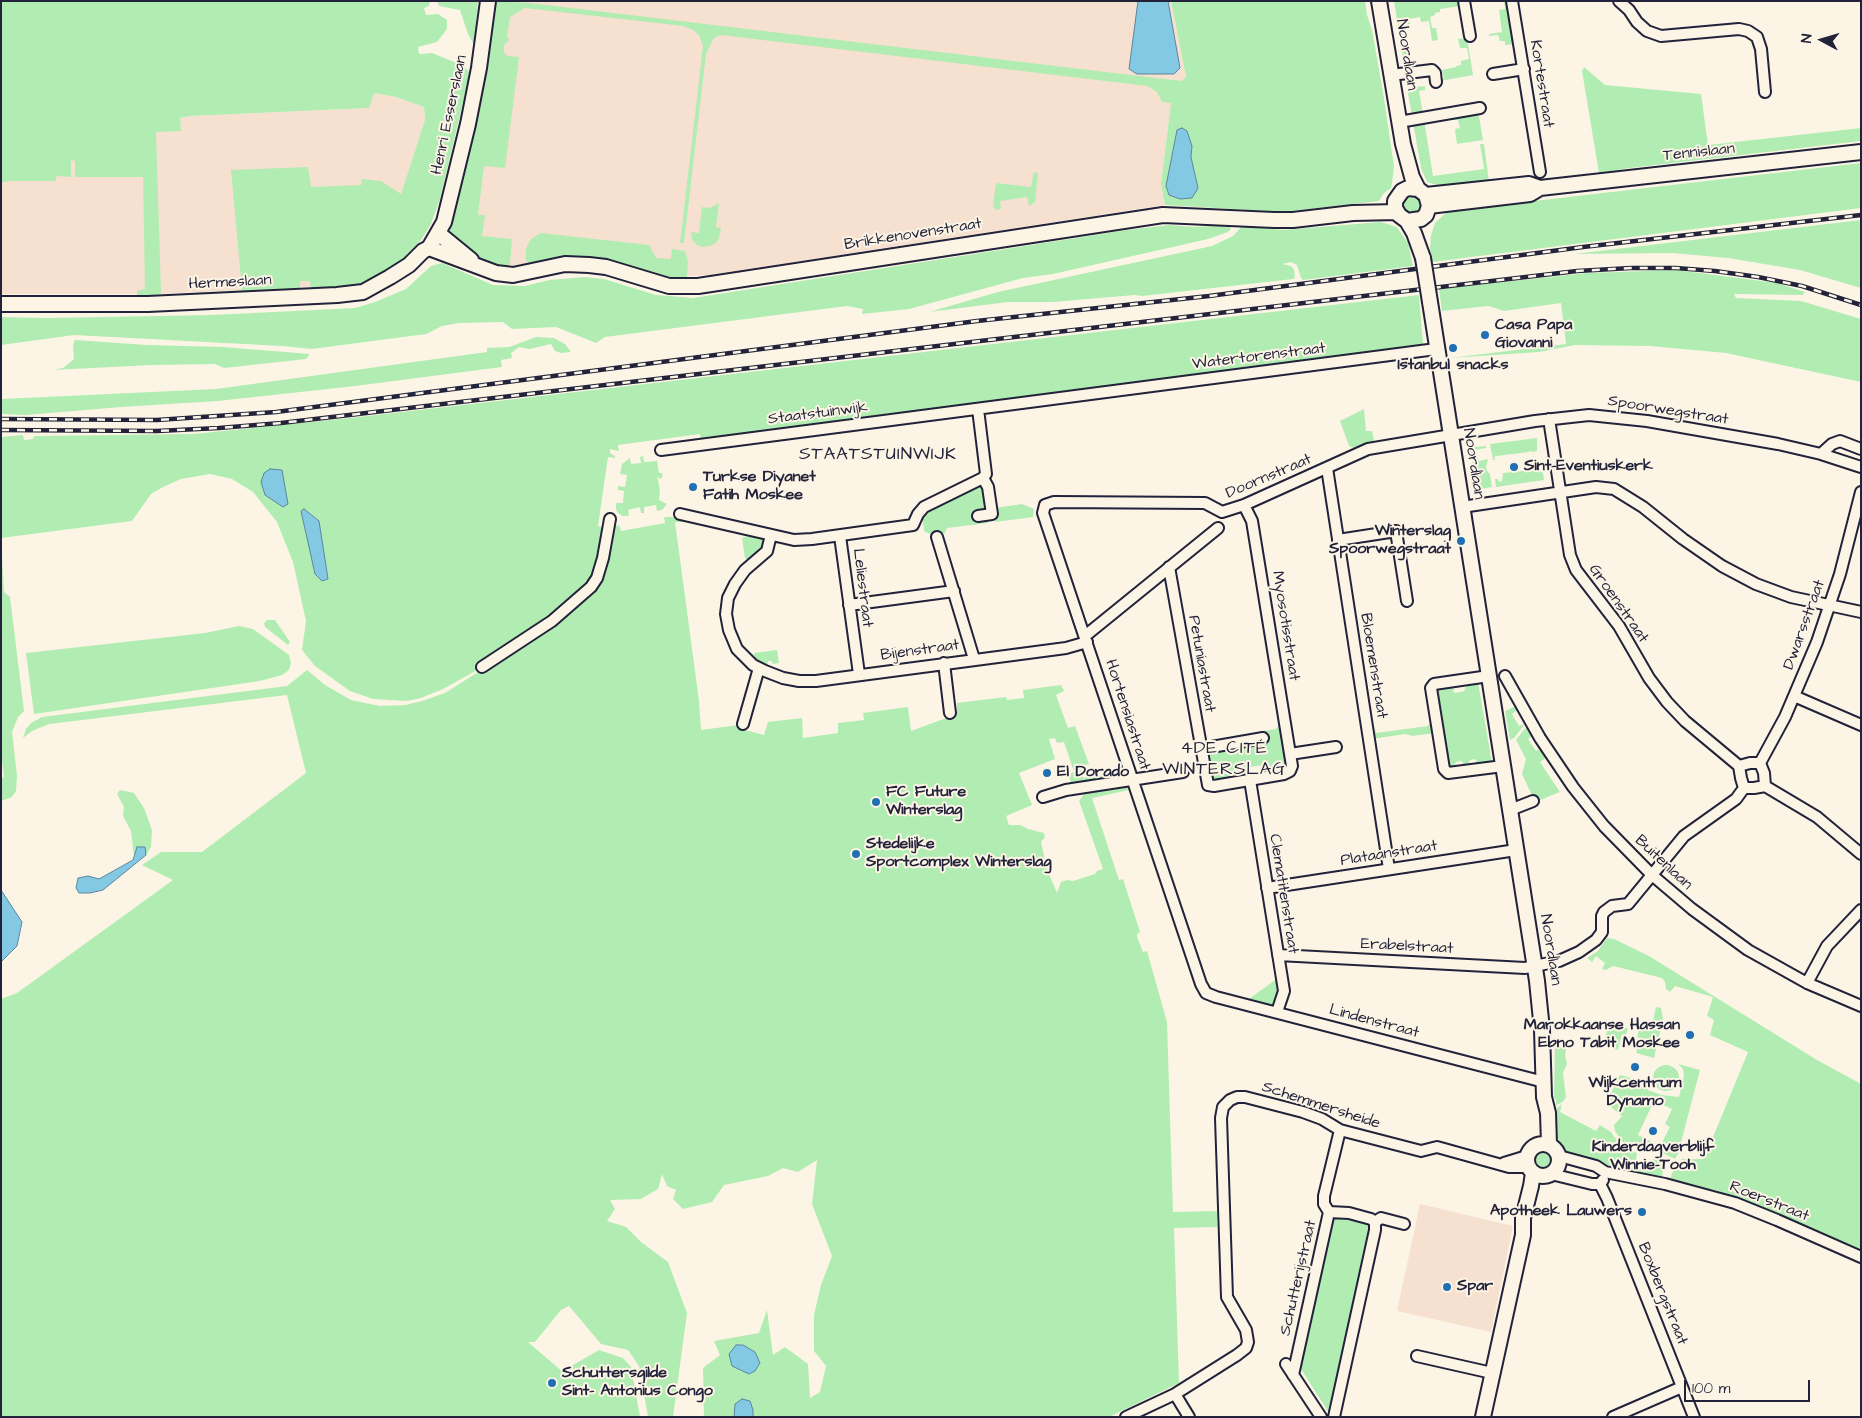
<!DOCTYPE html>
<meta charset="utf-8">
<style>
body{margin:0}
#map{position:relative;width:1862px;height:1418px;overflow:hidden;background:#fcf5e5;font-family:"Architects Daughter",sans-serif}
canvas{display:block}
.frame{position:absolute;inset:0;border:2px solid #22223b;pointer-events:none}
.north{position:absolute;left:1797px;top:15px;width:50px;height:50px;-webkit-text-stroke:4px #fcf5e5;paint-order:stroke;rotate:276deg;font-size:14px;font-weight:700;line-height:20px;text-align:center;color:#22223b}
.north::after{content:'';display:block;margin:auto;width:18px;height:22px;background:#22223b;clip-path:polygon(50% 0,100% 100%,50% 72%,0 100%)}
.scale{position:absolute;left:1684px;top:1380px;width:126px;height:22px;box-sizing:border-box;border:2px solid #22223b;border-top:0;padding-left:6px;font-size:15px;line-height:18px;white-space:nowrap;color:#22223b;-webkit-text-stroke:4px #fcf5e5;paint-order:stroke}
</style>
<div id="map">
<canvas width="1862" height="1418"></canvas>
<div class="frame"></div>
<div class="north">N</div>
<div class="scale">100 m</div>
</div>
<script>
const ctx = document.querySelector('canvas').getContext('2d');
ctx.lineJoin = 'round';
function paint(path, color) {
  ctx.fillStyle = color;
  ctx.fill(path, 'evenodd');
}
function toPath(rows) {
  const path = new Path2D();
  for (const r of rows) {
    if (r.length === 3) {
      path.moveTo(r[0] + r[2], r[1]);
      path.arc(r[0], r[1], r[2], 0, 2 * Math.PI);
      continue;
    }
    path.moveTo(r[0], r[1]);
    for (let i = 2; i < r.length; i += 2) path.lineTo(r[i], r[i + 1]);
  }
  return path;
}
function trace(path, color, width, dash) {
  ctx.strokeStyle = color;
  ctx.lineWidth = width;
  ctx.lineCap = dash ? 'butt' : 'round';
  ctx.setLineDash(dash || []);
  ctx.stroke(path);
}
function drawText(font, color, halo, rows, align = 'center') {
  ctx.font = font + ' "Architects Daughter",sans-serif';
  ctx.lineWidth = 4;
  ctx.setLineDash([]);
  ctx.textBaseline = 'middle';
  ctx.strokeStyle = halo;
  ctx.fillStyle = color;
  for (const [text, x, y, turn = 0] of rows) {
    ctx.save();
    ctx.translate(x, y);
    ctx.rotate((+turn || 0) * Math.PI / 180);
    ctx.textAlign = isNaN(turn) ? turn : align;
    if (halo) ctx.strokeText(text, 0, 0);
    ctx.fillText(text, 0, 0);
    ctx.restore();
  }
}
paint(toPath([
 [499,1,1171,1,1186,77,1175,99,1171,104,1161,184,1165,205,709,275,663,277,541,258,520,265,499,266,474,253],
 [374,93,396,97,424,107,425,121,401,194,347,285,159,294,1,294,1,179,158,122,190,116,368,108],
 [1420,1204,1513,1226,1491,1332,1397,1311]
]), '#f6e0d0');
paint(toPath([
 [1,1,430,1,429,6,424,8,426,15,438,14,447,20,447,29,437,42,418,47,419,54,432,53,464,66,470,73,440,199,431,224,421,240,407,254,404,261,363,286,311,291,310,281,300,281,300,293,180,298,174,294,242,290,231,170,308,167,311,187,361,185,362,179,381,181,401,194,425,120,424,107,396,97,374,93,369,108,190,116,180,118,181,131,156,132,161,293,156,299,139,299,137,297,137,291,145,289,143,177,75,177,75,161,71,160,71,177,56,176,56,181,8,181,1,183],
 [437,1,478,1,474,45,468,34,460,10,439,6],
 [493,1,530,3,1181,81,1186,77,1171,1,1365,1,1367,15,1372,30,1383,92,1394,166,1392,183,1391,188,1384,193,1379,201,1283,212,1165,205,1161,184,1171,103,1162,102,1157,92,1147,86,721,35,714,38,706,54,684,243,680,243,703,46,699,35,693,30,683,26,525,8,510,17,507,36,509,40,504,45,504,52,507,56,519,57,505,168,484,166,478,215,485,215,482,236,512,239,510,263,506,269,488,265,471,255,452,238,449,227,483,89],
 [1394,1,1461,1,1461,6,1440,9,1440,12,1435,13,1435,15,1430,17,1432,28,1436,28,1438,40,1432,41,1429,21,1421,22,1420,17,1409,19,1410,24,1404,25,1405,31,1404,32,1411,64,1406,65,1406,71,1405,71],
 [1504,1,1509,1,1516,44,1505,45,1505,41,1500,41,1498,35,1489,36,1489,34,1502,32,1499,10,1505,9],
 [1467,38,1473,75,1440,81,1444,78,1442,70,1456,67,1456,66,1461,65,1461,61,1469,59,1467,48,1460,48,1458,39],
 [1584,67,1605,85,1701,94,1708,145,1861,128,1861,141,1630,168,1599,173,1582,71],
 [1425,86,1425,90,1419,91,1423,114,1412,116,1407,88],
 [1478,111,1483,140,1457,144,1455,129,1460,128,1458,120,1453,120,1453,115],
 [1424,120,1433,176,1484,169,1480,144,1484,144,1489,182,1444,187,1427,182,1421,168,1413,122],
 [1861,163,1861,208,1432,262,1430,248,1431,235,1435,223,1448,211],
 [1034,172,1038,173,1035,202,1029,206,1027,197,1000,201,1001,209,996,210,993,206,996,183,1031,187],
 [1409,194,1419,195,1423,211,1410,217,1402,209,1402,201],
 [719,203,716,227,721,228,719,238,716,243,710,246,702,247,697,245,692,239,691,232,699,233,702,207,710,208],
 [1861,220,1861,288,1800,270,1728,258,1673,253,1574,254],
 [1381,222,1397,227,1408,243,1413,266,1303,280,1301,278,1297,265,1291,262,1283,264,1291,266,1294,269,1295,278,1293,279,1142,296,1135,295,1053,302,1008,302,929,312,998,292,1212,246,1233,236,1242,226,1283,230],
 [1170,225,1195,227,1229,225,1231,229,1228,232,1208,239,1053,274,1023,278,909,309,862,314,863,309,847,306,605,337,596,343,556,327,512,329,503,322,459,323,442,326,426,334,312,349,282,346,74,335,1,345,1,317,47,318,212,315,355,308,375,302,406,289,431,266,442,263,493,285,525,286,549,280,585,277,604,279,656,295,693,298,1127,230],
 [541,233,649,245,656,258,671,259,672,249,685,251,688,261,687,278,684,280,668,279,530,265,526,260,526,248,531,239],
 [1676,270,1777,283,1805,292,1803,295,1734,294,1736,298,1801,301,1861,319,1861,382,1726,353,1650,346,1575,345,1539,352,1450,358,1566,344,1561,303,1504,311,1488,306,1442,311,1439,289,1587,273],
 [1419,295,1423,344,701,441,700,434,618,445,619,451,610,449,610,453,615,456,615,458,608,457,598,526,604,528,602,546,594,575,583,592,554,617,486,662,472,673,443,689,421,698,407,701,373,699,350,691,315,666,302,650,306,621,293,562,277,522,253,492,232,479,210,474,181,479,163,487,151,494,132,521,1,538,1,437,23,435,24,440,33,439,34,436,194,434,350,418],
 [536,337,554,338,565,344,571,352,561,353,555,351,551,344,530,349,519,347,511,353,512,358,501,360,502,367,355,386,218,401,121,407,26,415,1,414,1,399,216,389,487,352,487,348,509,347],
 [75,340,147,345,223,347,310,354,306,359,224,368,215,364,152,365,53,370,63,368,74,359,73,346],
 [1364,409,1366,431,1372,431,1374,441,1353,448,1349,446,1340,421],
 [1537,438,1537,451,1531,452,1530,450,1529,452,1497,456,1494,457,1495,460,1493,460,1490,444],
 [1486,446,1486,448,1474,450,1475,457,1478,457,1479,461,1488,459,1486,467,1487,471,1490,474,1492,487,1474,490,1470,468,1473,461,1469,458,1467,448],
 [643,456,644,462,657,461,659,473,662,473,663,476,660,479,657,476,660,490,659,500,667,504,662,510,657,511,656,505,644,507,644,513,641,513,640,507,628,510,629,516,622,516,617,512,616,508,616,503,623,503,624,491,618,490,618,486,625,487,627,475,620,474,622,464,630,458,631,464,641,463,640,457],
 [1540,466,1541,472,1543,473,1544,480,1496,487,1495,479,1498,479,1499,482,1502,481,1503,473,1533,470,1533,467],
 [976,484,983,485,985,487,988,523,947,528,945,533,931,538,930,534,924,531,922,514],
 [1022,504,1034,509,1033,517,995,522,995,508],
 [664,517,672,517,685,522,675,522,699,701,701,730,746,724,745,730,764,735,768,722,802,718,803,738,838,733,838,723,864,720,863,713,908,707,911,731,957,714,957,703,1006,697,1007,700,1024,698,1023,690,1061,685,1064,691,1056,695,1068,728,1075,726,1089,764,1080,767,1083,778,1093,775,1094,777,1122,773,1123,776,1075,786,1071,783,1068,774,1074,772,1064,742,1057,743,1055,738,1049,739,1055,759,1019,773,1032,805,1006,816,1009,825,1020,825,1028,829,1044,833,1045,837,1041,842,1047,869,1057,893,1061,882,1067,880,1073,881,1095,874,1097,871,1103,869,1079,801,1086,791,1126,785,1129,790,1092,798,1119,880,1123,879,1140,932,1137,934,1137,937,1143,952,1147,951,1167,1022,1173,1212,1217,1211,1217,1227,1174,1228,1179,1383,1109,1417,753,1417,753,1409,735,1404,734,1417,704,1417,703,1368,720,1355,714,1341,759,1333,767,1310,773,1355,785,1347,808,1364,810,1398,820,1392,826,1366,814,1351,814,1315,821,1285,832,1256,812,1204,817,1160,798,1172,783,1168,768,1176,724,1185,712,1202,683,1209,673,1199,676,1190,667,1186,662,1174,658,1189,641,1199,610,1200,615,1209,607,1221,626,1227,641,1242,668,1262,687,1313,673,1417,648,1417,639,1366,628,1350,601,1344,569,1306,561,1310,535,1342,528,1342,571,1379,572,1377,573,1365,599,1350,623,1358,631,1367,640,1417,1,1417,1,999,17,993,173,880,142,865,161,852,202,852,306,773,287,695,49,724,32,731,23,738,26,729,31,723,42,717,287,686,307,670,325,685,351,700,380,706,405,705,422,701,445,693,549,627,596,588,613,529,616,526,619,525,621,531,665,523],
 [750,534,764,538,765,541,763,551,749,563,745,558,742,538,749,536],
 [1,539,4,592,10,597,24,711,18,717,12,732,17,776,16,791,12,797,1,801,1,778,4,777,1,752],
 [267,620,275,620,290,642,288,645,265,627,264,623],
 [239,626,253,629,289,655,291,663,289,670,282,675,260,681,34,714,26,653,205,633],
 [777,650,779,663,772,664,772,661,768,661,767,668,755,662,754,653],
 [1478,682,1492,763,1474,766,1477,761,1474,759,1470,760,1466,768,1461,768,1463,762,1460,761,1456,762,1452,770,1446,766,1435,692,1440,688,1456,685,1453,691,1455,693,1464,691,1468,683],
 [1518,705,1520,708,1512,714,1519,726,1525,724,1514,738,1510,740,1505,711],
 [1429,724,1433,724,1435,733,1412,736,1405,734,1372,739,1370,727,1374,727,1376,733,1428,726],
 [1278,726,1282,726,1288,764,1287,768,1267,773,1265,765,1249,767,1250,775,1214,782,1209,780,1205,754,1208,751,1264,742,1263,731,1276,729],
 [1527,726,1533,735,1528,739,1536,751,1541,748,1547,757,1540,762,1560,792,1535,802,1522,774,1526,759,1516,740],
 [120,790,134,793,144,808,152,830,151,847,146,855,145,847,137,847,134,857,131,831,123,816,124,807,117,794],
 [1607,938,1614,939,1649,956,1817,1060,1861,1084,1861,1253,1760,1206,1715,1190,1670,1181,1672,1173,1682,1159,1704,1159,1748,1052,1710,1035,1714,1020,1707,1016,1713,997,1675,986,1670,992,1666,989,1665,982,1662,978,1613,966,1606,970,1602,969,1605,963,1596,956,1592,962,1587,958,1598,951],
 [1278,978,1280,990,1274,1007,1269,1008,1246,1001],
 [1656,1007,1661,1008,1663,1019,1654,1058,1636,1053,1640,1038,1637,1037,1639,1029,1651,1031],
 [1609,1023,1628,1028,1626,1035,1622,1034,1618,1050,1603,1046],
 [1555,1043,1565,1046,1566,1049,1565,1056,1567,1064,1563,1073,1566,1097,1563,1102,1556,1105,1556,1099,1554,1098],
 [1678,1064,1700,1070,1678,1154,1675,1159,1659,1151,1624,1144,1615,1131,1614,1125,1622,1116,1606,1103,1620,1075,1650,1083,1648,1090,1662,1095,1679,1097,1684,1076,1683,1069],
 [1654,1101,1672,1109,1665,1124,1670,1127,1660,1146,1638,1135],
 [1666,1078,13],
 [1562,1104,1560,1112,1596,1131,1600,1125,1611,1132,1621,1146,1637,1153,1636,1160,1652,1164,1654,1157,1658,1159,1663,1167,1662,1181,1619,1171,1620,1169,1600,1163,1567,1154,1558,1141,1559,1139,1556,1138,1557,1108],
 [1543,1160,10],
 [1343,1216,1365,1222,1370,1226,1371,1235,1331,1416,1299,1366,1331,1222,1336,1218]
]), '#b1edb2');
const water = toPath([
 [1138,1,1168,1,1180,68,1174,74,1137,74,1129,69,1138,1],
 [1182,128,1187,131,1192,146,1191,157,1198,188,1192,198,1180,199,1169,195,1166,186,1177,130,1182,128],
 [270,469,282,470,288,504,283,507,265,495,261,482,264,473,270,469],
 [304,509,319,521,328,579,322,581,315,574,301,511,304,509],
 [137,847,145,847,146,855,103,890,90,893,79,893,76,888,78,878,88,876,99,879,133,860,137,847],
 [1,890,22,922,17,946,1,962,1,890],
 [736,1345,743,1345,755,1352,760,1363,755,1371,749,1374,732,1366,729,1354,736,1345],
 [742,1399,750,1401,753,1410,753,1417,734,1417,735,1404,742,1399]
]);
paint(water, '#83c9e4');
trace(water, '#5c86a0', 1);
const street = toPath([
 [1464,1,1470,36],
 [1512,1,1540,172],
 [1619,1,1629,10,1637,22,1647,31,1661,36,1739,29,1748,31,1757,37,1761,49,1765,92],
 [1493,74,1524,69],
 [1391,75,1432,70,1435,73,1436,82],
 [1399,122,1480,108],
 [1549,419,1570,555,1576,570,1619,626,1649,678,1667,702,1685,721,1739,766],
 [661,450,1436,349],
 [1821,454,1832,444,1840,441,1861,449],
 [1327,468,1389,869],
 [1462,507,1596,487,1614,489,1643,507,1683,539,1722,566,1756,584,1791,597,1861,612],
 [680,514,794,540,812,539,913,525,918,514,924,507,983,478],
 [978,516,992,514,988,487,983,478,986,474,978,409],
 [771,535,767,551,745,570,735,584,728,598,726,614,729,630,737,649,753,665,765,671,783,678,799,681,816,681,1066,648,1087,642],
 [840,536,859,674],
 [937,537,974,659],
 [1338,540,1396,531,1407,601],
 [1169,567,1208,785,1214,786,1284,774,1290,771,1292,766,1290,754,1252,521,1244,505],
 [849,605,954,591],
 [1085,636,1218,528],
 [944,663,950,713],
 [482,667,552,621,591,587,597,578,603,558,610,519],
 [1489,676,1434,684,1431,688,1444,769,1448,773,1503,766],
 [1505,676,1540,738,1573,787,1604,826,1652,875,1692,909,1748,950,1807,983,1861,1006],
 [1794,696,1861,725],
 [743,724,759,668],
 [1200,749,1263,738],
 [1290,754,1336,747],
 [1750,763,1760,763,1764,773,1765,786,1754,788,1744,788,1741,778,1739,766,1750,763],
 [1760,763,1785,717,1817,642,1840,574,1861,492],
 [1250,780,1284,991,1277,1012],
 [1765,786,1817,817,1861,854],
 [1043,797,1066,790,1183,772],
 [1510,810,1533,801],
 [1267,888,1516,850],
 [1278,955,1525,968,1559,961,1579,952,1596,940,1602,932,1602,916,1604,912,1612,906,1628,904,1684,836,1736,799,1744,788],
 [1807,983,1827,946,1861,910],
 [1544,1082,1216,997,1206,993,1201,984,1043,513,1045,505,1054,502,1205,503,1222,512,1244,505,1368,449,1535,421,1589,415,1647,421,1778,444,1821,454,1861,467],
 [1559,1156,1596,1166,1605,1172],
 [1504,1163,1527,1156],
 [1605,1172,1665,1184,1735,1203,1777,1220,1861,1257],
 [1551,1174,1592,1184,1600,1184,1603,1180],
 [1600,1184,1607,1198,1694,1417],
 [1329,1212,1349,1213,1371,1219,1375,1222,1375,1230,1334,1417],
 [1375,1222,1381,1218,1404,1224],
 [1417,1356,1492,1373],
 [1286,1364,1321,1417],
 [1293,1375,1329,1212,1324,1204,1324,1196,1340,1130],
 [1175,1394,1189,1417],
 [1126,1417,1175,1394,1237,1355,1246,1348,1248,1342,1246,1330,1227,1297,1221,1118,1223,1107,1230,1100,1237,1097,1245,1097,1303,1112,1322,1119,1340,1130,1421,1151,1437,1147,1509,1167,1528,1167],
 [1613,1417,1682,1387]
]);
const secondary = toPath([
 [1379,1,1403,144,1412,177,1418,189,1426,195,1429,206,1426,215,1421,219,1407,221],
 [1418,189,1408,188,1402,191,1395,201,1395,208,1399,215,1407,221,1414,233,1423,258],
 [1426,195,1529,184,1540,188],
 [1429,206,1530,194,1540,188,1861,152],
 [438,233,471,260],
 [429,248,496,273,513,275,565,264,589,265,606,267,669,286,698,286,1163,215,1274,220,1293,220,1353,213,1397,212],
 [1430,302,1537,981,1542,1030,1544,1097,1548,1113,1549,1144],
 [1,304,148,304,337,295,363,292,390,277,409,265,423,251,429,248,444,222,468,124,479,68,488,1],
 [1543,1160,16],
 [1483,1417,1523,1235,1523,1218,1531,1186,1533,1173]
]);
trace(street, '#22223b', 14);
trace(secondary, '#22223b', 18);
trace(street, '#fcf5e5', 10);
trace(secondary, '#fcf5e5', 14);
const rail = toPath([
 [1,419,157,420,276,412,977,321,1209,296,1583,247,1861,215],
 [1,430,157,431,219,428,281,423,1577,271,1631,268,1676,268,1715,271,1758,277,1802,286,1861,305]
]);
trace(rail, '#22223b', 4.5);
trace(rail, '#fcf5e5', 2.5, [8]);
const secondaryBridge = toPath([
 [1423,258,1430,302]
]);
trace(secondaryBridge, '#22223b', 18, []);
trace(secondaryBridge, '#fcf5e5', 14);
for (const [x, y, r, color] of [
 [1485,335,5,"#1f6fb2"],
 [1453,348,5,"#1f6fb2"],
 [1514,467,5,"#1f6fb2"],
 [693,487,5,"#1f6fb2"],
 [1461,541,5,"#1f6fb2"],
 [1047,773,5,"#1f6fb2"],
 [876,802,5,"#1f6fb2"],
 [856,854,5,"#1f6fb2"],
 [1690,1035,5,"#1f6fb2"],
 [1635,1067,5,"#1f6fb2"],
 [1653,1131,5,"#1f6fb2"],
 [1642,1212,5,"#1f6fb2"],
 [1447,1287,5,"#1f6fb2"],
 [552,1383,5,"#1f6fb2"]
]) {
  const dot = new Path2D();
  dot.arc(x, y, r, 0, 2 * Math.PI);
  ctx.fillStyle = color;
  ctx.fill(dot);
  trace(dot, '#fcf5e5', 2);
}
drawText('16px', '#22223b', '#fcf5e5', [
 ["Noordlaan",1406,55,81],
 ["Kortestraat",1541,84,81],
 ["Henri Esserslaan",450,115,-78],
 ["Tennislaan",1699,153,-6],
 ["Brikkenovenstraat",913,235,-9],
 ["Hermeslaan",230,283,-3],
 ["Watertorenstraat",1259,357,-7],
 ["Spoorwegstraat",1668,411,9],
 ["Staatstuinwijk",818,414,-7],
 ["Noordlaan",1473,464,81],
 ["Doornstraat",1269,477,-23],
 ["Leliestraat",862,588,83],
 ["Groenstraat",1618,604,55],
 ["Dwarsstraat",1805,625,-70],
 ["Myosotisstraat",1285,626,81],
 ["Bijenstraat",920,651,-8],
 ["Petuniastraat",1201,664,80],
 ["Bloemenstraat",1373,666,81],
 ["Hortensiastraat",1127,715,72],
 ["Plataanstraat",1389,854,-9],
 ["Buitenlaan",1663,863,43],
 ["Clematitenstraat",1283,894,81],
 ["Erabelstraat",1407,947,3],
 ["Noordlaan",1550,950,81],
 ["Lindenstraat",1374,1022,15],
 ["Schemmersheide",1321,1106,18],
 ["Roerstraat",1769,1202,22],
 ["Schutterijstraat",1299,1278,-77],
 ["Boxbergstraat",1662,1294,68]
]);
drawText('bold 16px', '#22223b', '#fcf5e5', [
 ["Casa Papa",1495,326],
 ["Giovanni",1495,344],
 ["Istanbul snacks",1453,366,"center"],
 ["Sint-Eventiuskerk",1524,467],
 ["Turkse Diyanet",703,478],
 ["Fatih Moskee",703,496],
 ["Winterslag",1451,532,"right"],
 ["Spoorwegstraat",1451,550,"right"],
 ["El Dorado",1057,773],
 ["FC Future",886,793],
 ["Winterslag",886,811],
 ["Stedelijke",866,845],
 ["Sportcomplex Winterslag",866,863],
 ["Marokkaanse Hassan",1680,1026,"right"],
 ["Ebno Tabit Moskee",1680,1044,"right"],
 ["Wijkcentrum",1635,1084,"center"],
 ["Dynamo",1635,1102,"center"],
 ["Kinderdagverblijf",1653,1148,"center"],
 ["Winnie-Tooh",1653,1166,"center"],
 ["Apotheek Lauwers",1632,1212,"right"],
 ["Spar",1457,1287],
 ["Schuttersgilde",562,1374],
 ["Sint- Antonius Congo",562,1392]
], 'left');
ctx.letterSpacing = '1px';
drawText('18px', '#22223b', '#fcf5e5', [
 ["STAATSTUINWIJK",878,455],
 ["4DE CITÉ",1224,749],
 ["WINTERSLAG",1224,770]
]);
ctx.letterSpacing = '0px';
</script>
